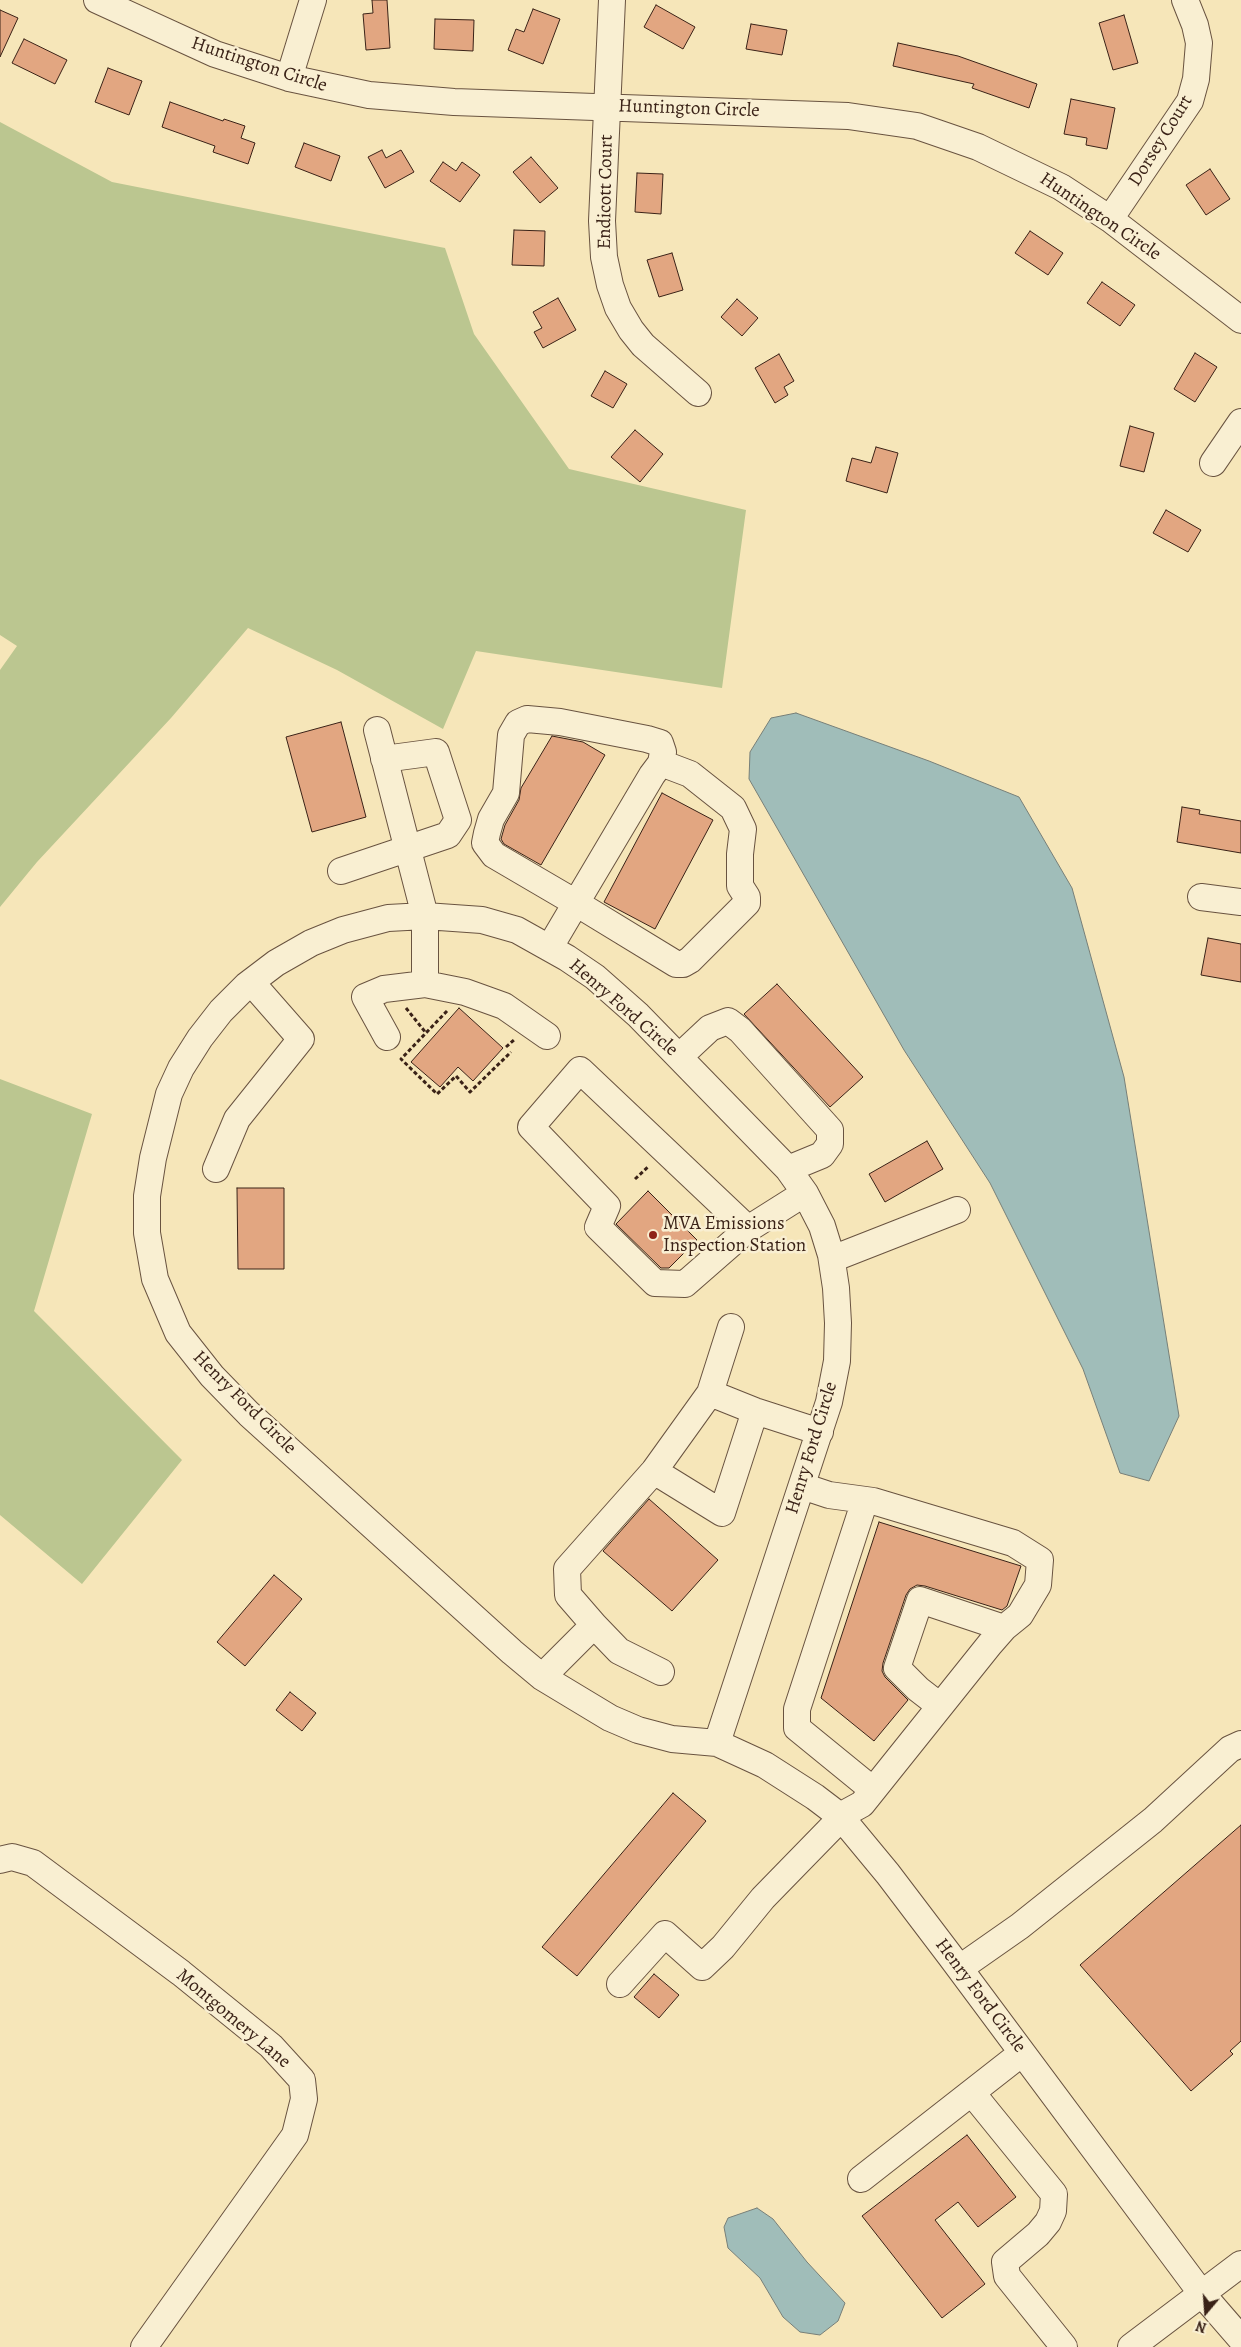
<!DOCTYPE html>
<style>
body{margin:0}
#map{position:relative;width:1241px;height:2347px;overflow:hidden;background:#f6e6b9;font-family:Alegreya,serif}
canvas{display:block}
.north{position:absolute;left:1181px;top:2287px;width:50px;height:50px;-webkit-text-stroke:4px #f9efd2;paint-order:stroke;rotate:198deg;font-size:14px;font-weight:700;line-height:20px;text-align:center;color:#3a2217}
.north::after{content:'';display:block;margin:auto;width:18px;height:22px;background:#3a2217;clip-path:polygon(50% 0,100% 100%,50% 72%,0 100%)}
</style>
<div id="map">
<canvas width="1241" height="2347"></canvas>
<div class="north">N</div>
</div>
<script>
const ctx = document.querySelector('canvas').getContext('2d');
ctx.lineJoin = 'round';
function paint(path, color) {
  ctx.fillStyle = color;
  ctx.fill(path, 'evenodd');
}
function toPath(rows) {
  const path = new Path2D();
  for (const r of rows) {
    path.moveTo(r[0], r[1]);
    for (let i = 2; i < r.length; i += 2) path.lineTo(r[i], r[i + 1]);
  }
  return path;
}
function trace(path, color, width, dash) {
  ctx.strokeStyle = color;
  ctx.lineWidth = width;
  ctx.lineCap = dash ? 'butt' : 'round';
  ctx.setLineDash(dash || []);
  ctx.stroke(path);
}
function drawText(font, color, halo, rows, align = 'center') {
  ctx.font = font + ' Alegreya,serif';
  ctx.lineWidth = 5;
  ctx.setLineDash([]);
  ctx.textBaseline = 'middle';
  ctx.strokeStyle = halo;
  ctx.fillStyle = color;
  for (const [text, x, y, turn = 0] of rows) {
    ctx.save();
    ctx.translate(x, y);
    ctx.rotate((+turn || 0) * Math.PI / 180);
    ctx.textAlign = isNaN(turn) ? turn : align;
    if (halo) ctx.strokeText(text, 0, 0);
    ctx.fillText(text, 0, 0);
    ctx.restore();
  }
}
paint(toPath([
 [0,122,112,182,445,248,474,334,569,469,746,510,722,688,476,651,443,729,337,670,248,628,171,718,37,862,0,907,0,670,17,646,0,635],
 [0,1079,92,1114,34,1311,182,1460,82,1584,0,1515]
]), '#bbc690');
const water = toPath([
 [796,713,929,761,1019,797,1072,888,1124,1077,1179,1416,1149,1481,1120,1473,1083,1369,990,1183,904,1050,749,779,750,752,771,718,796,713],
 [757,2208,773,2219,807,2262,845,2303,838,2321,820,2335,800,2332,783,2317,760,2278,728,2248,724,2227,728,2218,757,2208]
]);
paint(water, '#a0bdb9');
trace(water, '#777f78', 1);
const building = toPath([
 [372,0,387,0,390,48,366,50,363,14,373,13,372,0],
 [656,5,695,27,683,49,644,27,656,5],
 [533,9,560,19,543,64,508,50,516,29,524,32,533,9],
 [0,10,18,18,0,57,0,10],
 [1124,15,1138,63,1113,70,1099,23,1124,15],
 [435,19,474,20,473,51,434,49,435,19],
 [751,24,787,30,782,55,746,49,751,24],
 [24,39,67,60,55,84,12,63,24,39],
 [898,43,958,56,1037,84,1029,108,972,88,974,84,893,66,898,43],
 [108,68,142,81,129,115,95,102,108,68],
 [1071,99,1115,108,1107,149,1086,145,1087,138,1064,134,1071,99],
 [170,102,223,121,224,119,245,126,241,138,255,143,248,164,213,152,215,146,162,127,170,102],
 [304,143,340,156,331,181,295,167,304,143],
 [382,150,386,158,401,150,414,172,385,188,368,157,382,150],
 [531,157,558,188,540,203,513,172,531,157],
 [443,162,456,171,462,162,480,175,460,202,430,181,443,162],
 [1210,169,1230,199,1206,215,1186,185,1210,169],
 [637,173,663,174,661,214,635,212,637,173],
 [514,230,545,231,544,266,512,265,514,230],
 [1030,231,1063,253,1048,275,1015,253,1030,231],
 [672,253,683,290,659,297,647,260,672,253],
 [1102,282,1135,305,1120,326,1087,303,1102,282],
 [558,298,576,330,543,348,534,332,542,328,533,312,558,298],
 [737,299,758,318,742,336,721,317,737,299],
 [1195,353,1217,367,1195,402,1174,389,1195,353],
 [779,354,794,381,784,387,788,395,775,403,755,368,779,354],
 [605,371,627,384,613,408,591,396,605,371],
 [1130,426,1154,433,1144,472,1120,466,1130,426],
 [635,430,663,454,640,482,611,457,635,430],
 [876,447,898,453,887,493,846,481,852,458,871,463,876,447],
 [1166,510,1201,530,1188,552,1153,533,1166,510],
 [341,722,366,817,312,832,286,737,341,722],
 [552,736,583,742,605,755,541,865,504,844,501,839,505,825,519,800,521,788,552,736],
 [662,793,713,820,655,929,604,902,662,793],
 [1182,807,1200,810,1199,814,1241,821,1241,853,1177,842,1182,807],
 [1208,938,1241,944,1241,982,1201,975,1208,938],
 [777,984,863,1077,830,1107,744,1014,777,984],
 [459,1008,503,1048,473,1081,458,1067,440,1087,411,1062,459,1008],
 [927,1141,943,1169,885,1202,869,1174,927,1141],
 [237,1188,284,1188,284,1269,238,1269,237,1188],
 [648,1191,697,1240,669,1268,661,1268,616,1224,648,1191],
 [649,1499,718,1560,672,1611,603,1551,649,1499],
 [879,1522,1021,1566,1007,1606,1002,1610,925,1586,917,1585,910,1589,906,1595,883,1663,882,1671,885,1677,908,1700,874,1741,821,1698,879,1522],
 [274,1575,302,1599,245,1666,217,1642,274,1575],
 [290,1692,316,1713,302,1731,276,1710,290,1692],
 [673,1793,706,1821,577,1976,542,1947,673,1793],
 [1241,1825,1241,2041,1230,2051,1233,2054,1191,2091,1080,1965,1241,1825],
 [654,1974,679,1995,659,2018,634,1997,654,1974],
 [967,2135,1016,2197,978,2227,958,2202,935,2220,985,2284,942,2318,862,2216,967,2135]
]);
paint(building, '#e2a681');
trace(building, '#3a2217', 1);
const minor = toPath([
 [97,0,215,54,289,78,369,95,454,102,848,116,917,126,978,147,1061,187,1110,219,1241,320],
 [612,0,602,221,604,257,610,285,618,308,631,330,643,345,698,393],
 [289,78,313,0],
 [1110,219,1190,101,1196,79,1199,43,1195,25,1185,0],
 [1213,463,1241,422],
 [377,730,425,916,425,984],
 [341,871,448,835,458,820,436,752,384,759],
 [1201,897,1241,902],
 [425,916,482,920,517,930,567,958,595,977,638,1015,788,1169,805,1193,822,1226,831,1255,836,1288,838,1323,837,1361,829,1402,717,1743,672,1739,638,1730,610,1718,542,1677,512,1652,249,1414,212,1376,178,1333,155,1279,147,1233,147,1196,153,1158,169,1094,181,1068,200,1038,221,1011,247,985,276,963,311,943,343,930,388,918,425,916],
 [550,947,576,903,652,775,661,763,663,752,660,743,647,739,560,722,527,719,518,723,511,735,506,793,491,819,487,833,485,843,494,855,576,903,676,964,683,964,690,960,747,903,747,897,740,886,740,854,743,829,733,808,690,774,661,763],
 [387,1037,365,997,384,989,425,984,465,992,504,1006,547,1036],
 [679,1057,710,1028,728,1021,740,1030,830,1130,830,1144,822,1155,788,1169],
 [216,1169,237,1119,301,1039,251,982],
 [748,1229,685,1284,655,1283,598,1227,607,1206,531,1127,580,1070,748,1229,805,1193],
 [832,1259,957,1210],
 [710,1393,755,1411,820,1432],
 [654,1471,722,1513,755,1411],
 [802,1486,829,1495,873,1501,1013,1543,1040,1560,1038,1585,1020,1615,1004,1628,990,1644,862,1804,840,1816],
 [865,1500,797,1709,797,1728,873,1790],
 [594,1625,619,1651,661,1672],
 [542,1677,594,1625,568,1595,567,1569,654,1471,710,1393,731,1327],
 [940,1706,918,1689,897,1668,920,1600,1004,1628],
 [717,1743,765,1765,815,1797,840,1816,888,1874,951,1957,1202,2294,1241,2339],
 [0,1860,12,1857,33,1863,181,1973,271,2046,302,2080,304,2099,295,2135,144,2347],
 [960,1968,1020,1926,1153,1820,1230,1749,1241,1744],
 [620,1984,665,1934,702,1967,723,1947,763,1898,841,1818],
 [972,2093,1054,2194,1053,2211,1048,2222,1038,2234,1005,2262,1007,2276,1064,2347],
 [861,2179,1022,2053],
 [1131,2347,1241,2264]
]);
trace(minor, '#695340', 28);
trace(toPath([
 [406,1008,426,1033],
 [447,1011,401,1059,437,1094,456,1076,470,1092,511,1052],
 [506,1047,515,1039],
 [635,1179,649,1166]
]), '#3a2217', 3, [4, 2.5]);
trace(minor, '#f9efd2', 26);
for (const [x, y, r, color] of [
 [653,1235,5,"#8f2418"]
]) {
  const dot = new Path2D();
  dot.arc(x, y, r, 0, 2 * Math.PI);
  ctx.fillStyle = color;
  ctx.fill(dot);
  trace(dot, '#f9efd2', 2);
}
drawText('19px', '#3a2217', '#f9efd2', [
 ["Huntington Circle",259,65,18],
 ["Huntington Circle",689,109,2],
 ["Dorsey Court",1161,141,-58],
 ["Endicott Court",606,192,-89],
 ["Huntington Circle",1100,217,34],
 ["Henry Ford Circle",623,1008,41],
 ["Henry Ford Circle",244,1403,45],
 ["Henry Ford Circle",812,1448,-73],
 ["Henry Ford Circle",980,1996,53],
 ["Montgomery Lane",233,2019,40]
]);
drawText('19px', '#3a2217', '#f9efd2', [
 ["MVA Emissions",663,1224],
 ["Inspection Station",663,1246]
], 'left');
</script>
